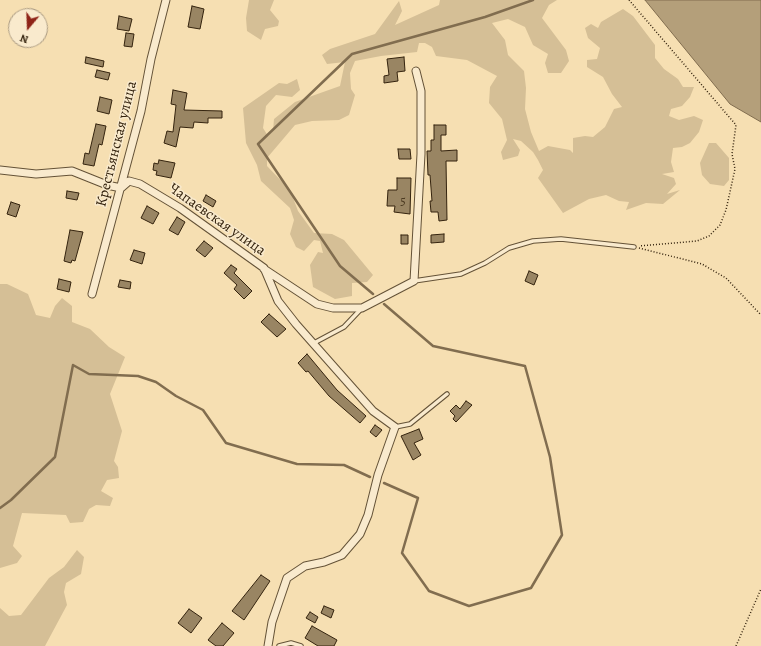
<!DOCTYPE html>
<meta charset="utf-8">
<style>
body{margin:0}
#map{position:relative;width:761px;height:646px;overflow:hidden;background:#f6dfb2;font-family:Alegreya,serif}
canvas{display:block}
.north{position:absolute;left:8px;top:8px;width:40px;height:40px;box-sizing:border-box;background:#f9eacd;border:1px solid #aa9a81;border-radius:50%;rotate:199deg;font-size:11px;font-weight:700;line-height:16px;text-align:center;color:#34230e}
.north::after{content:'';display:block;margin:auto;width:14px;height:18px;background:#8f2418;clip-path:polygon(50% 0,100% 100%,50% 72%,0 100%)}
</style>
<div id="map">
<canvas width="761" height="646"></canvas>
<div class="north">N</div>
</div>
<script>
const ctx = document.querySelector('canvas').getContext('2d');
ctx.lineJoin = 'round';
function paint(path, color) {
  ctx.fillStyle = color;
  ctx.fill(path, 'evenodd');
}
function toPath(rows) {
  const path = new Path2D();
  for (const r of rows) {
    path.moveTo(r[0], r[1]);
    for (let i = 2; i < r.length; i += 2) path.lineTo(r[i], r[i + 1]);
  }
  return path;
}
function trace(path, color, width, dash) {
  ctx.strokeStyle = color;
  ctx.lineWidth = width;
  ctx.lineCap = dash ? 'butt' : 'round';
  ctx.setLineDash(dash || []);
  ctx.stroke(path);
}
function drawText(font, color, halo, rows, align = 'center') {
  ctx.font = font + ' Alegreya,serif';
  ctx.lineWidth = 3;
  ctx.setLineDash([]);
  ctx.textBaseline = 'middle';
  ctx.strokeStyle = halo;
  ctx.fillStyle = color;
  for (const [text, x, y, turn = 0] of rows) {
    ctx.save();
    ctx.translate(x, y);
    ctx.rotate((+turn || 0) * Math.PI / 180);
    ctx.textAlign = isNaN(turn) ? turn : align;
    if (halo) ctx.strokeText(text, 0, 0);
    ctx.fillText(text, 0, 0);
    ctx.restore();
  }
}
paint(toPath([
 [249,0,274,0,270,10,279,21,278,26,265,29,261,40,247,31,246,18],
 [440,0,557,0,549,5,542,18,566,50,569,61,561,73,548,73,545,63,548,54,533,45,525,27,508,19,492,23,505,40,508,55,524,71,526,88,525,109,531,132,539,151,548,146,570,150,573,153,573,138,585,136,593,137,605,127,614,109,622,107,612,94,603,77,587,67,587,60,597,59,600,48,588,38,585,28,591,24,598,28,601,22,623,9,633,16,655,45,655,58,664,69,678,79,683,87,694,87,690,97,682,106,671,109,669,116,679,120,694,116,703,120,699,132,690,143,682,147,673,148,671,162,674,172,662,174,674,178,676,184,667,194,680,190,663,204,646,203,626,210,629,202,619,201,606,195,589,199,563,213,538,178,543,170,538,160,533,152,521,141,513,139,520,150,518,156,503,160,501,152,507,140,502,119,489,103,490,87,497,76,467,60,436,56,432,47,425,43,419,43,417,52,381,56,355,61,350,73,351,89,355,95,349,115,339,120,312,121,295,125,267,158,267,166,290,190,298,211,314,233,332,234,344,240,373,275,367,282,352,283,352,296,335,299,313,287,310,265,318,252,323,253,320,241,314,240,304,251,296,247,290,234,294,220,290,208,261,181,257,165,246,143,243,108,279,83,287,84,297,79,300,90,292,97,276,95,266,106,263,128,268,136,273,131,274,119,295,102,340,86,345,62,327,64,322,55,330,49,375,34,399,1,402,11,395,25,439,5],
 [709,143,716,143,729,158,729,180,724,186,710,184,702,175,700,163],
 [0,284,7,284,28,294,36,315,50,318,55,306,62,298,72,306,72,322,90,329,109,347,125,357,110,394,122,431,114,461,118,467,119,478,107,480,101,491,113,498,110,506,96,505,89,509,83,522,70,523,66,515,22,513,13,546,22,556,17,563,0,568],
 [77,550,84,557,81,574,66,583,64,592,67,605,45,646,0,646,0,608,9,616,21,615,49,578,64,567]
]), '#d5bf96');
const water = toPath([
 [645,0,761,0,761,122,730,104,645,0]
]);
paint(water, '#b49f7a');
trace(water, '#816d4f', 1);
trace(toPath([
 [373,294,340,266,258,144,352,54,485,17,533,0],
 [384,483,418,498,402,553,429,591,469,606,531,588,562,535,550,457,525,366,433,346,384,304],
 [0,508,11,500,55,457,73,365,89,374,138,376,156,382,176,396,203,410,226,443,297,464,344,465,370,477]
]), '#816d4f', 2.5);
const building = toPath([
 [192,6,204,9,200,29,188,27,192,6],
 [119,16,132,19,129,31,117,29,119,16],
 [126,33,134,34,132,47,124,46,126,33],
 [86,57,104,61,103,67,85,63,86,57],
 [404,57,405,71,397,72,398,81,384,83,384,76,389,75,387,59,404,57],
 [97,70,110,73,108,80,95,77,97,70],
 [173,90,187,93,184,110,222,111,222,118,208,118,208,123,194,122,193,128,180,127,176,147,164,143,167,131,173,132,176,105,171,104,173,90],
 [100,97,112,100,109,114,97,111,100,97],
 [96,124,106,126,102,145,99,144,94,166,83,164,85,153,89,154,96,124],
 [434,125,446,125,446,135,441,135,441,151,457,150,457,161,446,161,447,220,439,221,438,212,431,212,430,201,432,201,430,175,428,175,427,151,431,151,431,140,434,140,434,125],
 [398,149,410,149,411,159,399,159,398,149],
 [159,160,175,163,171,178,156,175,157,171,153,170,154,163,158,164,159,160],
 [397,178,411,178,410,214,394,212,395,206,387,206,388,190,397,190,397,178],
 [67,191,79,193,77,200,66,198,67,191],
 [206,195,216,201,213,207,203,201,206,195],
 [11,202,20,205,16,217,7,214,11,202],
 [147,206,159,213,153,224,141,218,147,206],
 [177,217,185,222,178,235,169,230,177,217],
 [70,230,83,232,75,261,72,260,71,263,64,261,70,230],
 [444,234,444,242,431,243,431,235,444,234],
 [401,235,408,235,408,244,401,244,401,235],
 [204,241,213,248,205,257,196,250,204,241],
 [134,250,145,253,142,264,130,260,134,250],
 [231,265,237,269,234,273,252,291,244,299,234,289,237,285,224,273,231,265],
 [529,271,538,275,534,285,525,281,529,271],
 [59,279,71,282,69,292,57,289,59,279],
 [120,280,131,282,130,289,118,287,120,280],
 [269,314,286,329,277,337,261,322,269,314],
 [307,354,337,390,366,416,360,423,329,396,308,371,306,372,298,363,307,354],
 [466,401,472,405,456,422,453,419,455,416,450,411,456,405,460,409,466,401],
 [375,425,382,430,376,437,370,432,375,425],
 [419,429,423,439,414,443,421,455,413,460,401,436,419,429],
 [261,575,270,581,244,620,232,611,261,575],
 [324,606,334,610,331,618,321,613,324,606],
 [189,609,202,618,191,633,178,623,189,609],
 [310,612,318,617,315,623,306,618,310,612],
 [222,623,234,633,223,646,216,646,208,640,222,623],
 [312,626,337,640,334,646,318,646,305,638,312,626]
]);
paint(building, '#998563');
trace(building, '#34230e', 1);
const service = toPath([
 [414,281,461,274,485,263,509,248,533,241,561,239,634,247],
 [314,343,344,327,361,309],
 [395,427,410,424,447,394],
 [279,646,291,643,301,646]
]);
const minor = toPath([
 [0,170,36,174,72,171,107,185,121,188,129,181,140,184,180,208,264,268,278,301,296,324,373,411,395,427,378,475,368,515,360,534,342,555,324,562,305,566,287,578,272,622,268,646],
 [264,269,317,304,333,308,362,308,414,281,421,154,421,91,416,71],
 [92,294,141,111,151,59,166,0]
]);
trace(service, '#645237', 5.5);
trace(minor, '#645237', 9);
trace(toPath([
 [629,0,736,125,732,154,735,169,726,210,720,225,709,236,697,241,639,246],
 [639,248,702,264,726,278,761,315],
 [736,646,761,589]
]), '#34230e', 1.5, [1, 2]);
trace(service, '#f9eacd', 3.5);
trace(minor, '#f9eacd', 7);
drawText('13px', '#4d3c23', null, [
 ["5",403,202]
]);
drawText('15px', '#34230e', '#f9eacd', [
 ["Крестьянская улица",117,144,-76],
 ["Чапаевская улица",217,220,35]
]);
</script>
